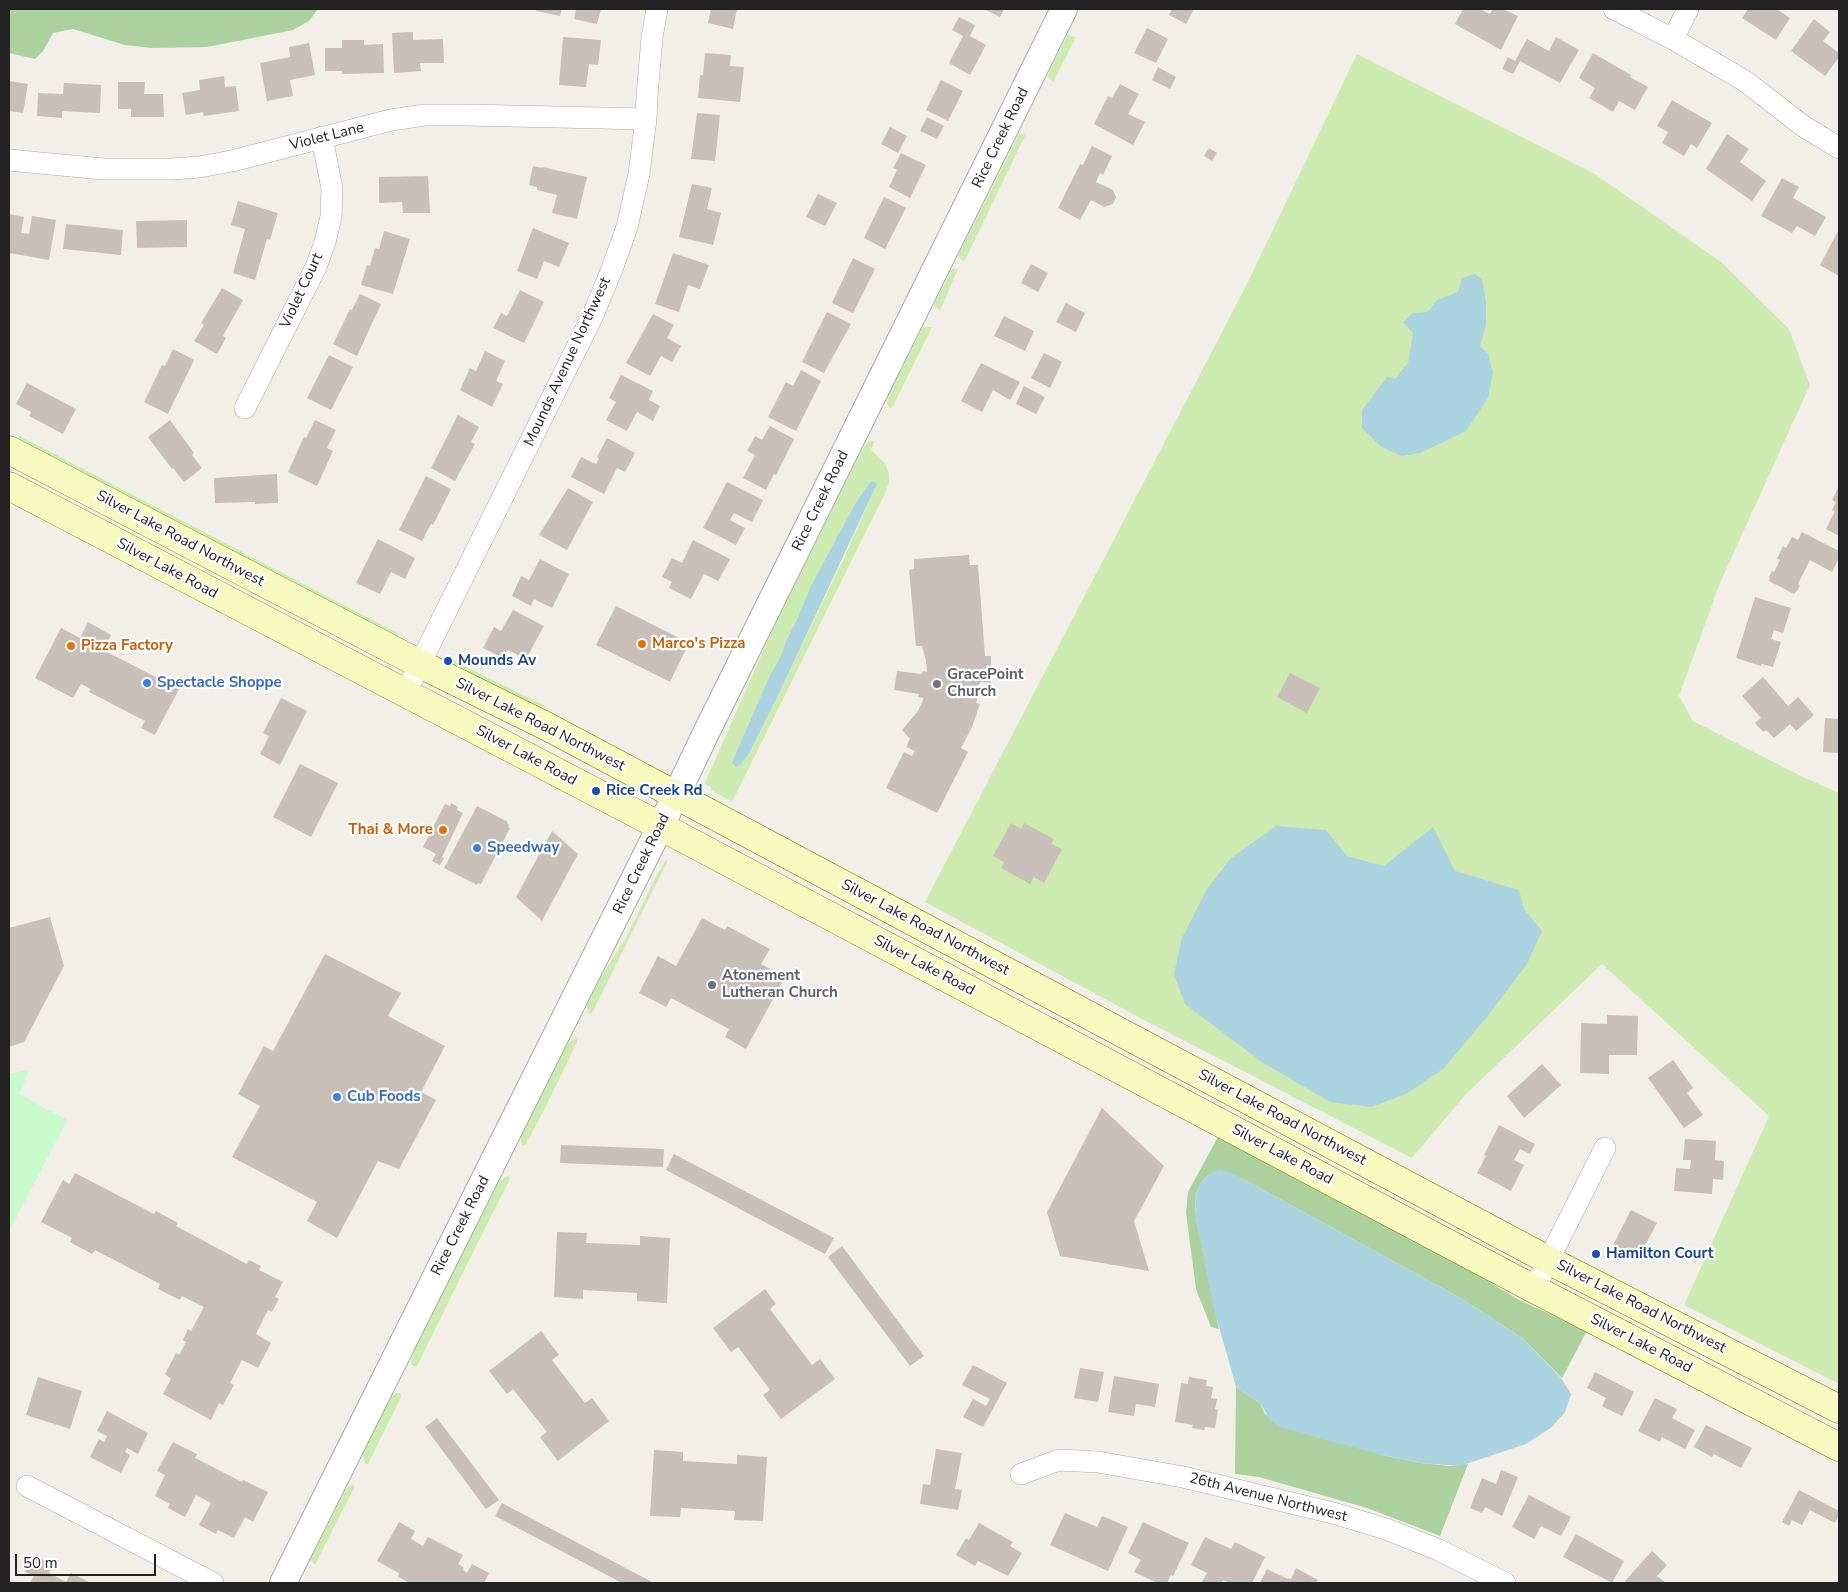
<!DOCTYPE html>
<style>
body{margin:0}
#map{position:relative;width:1848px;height:1592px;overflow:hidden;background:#f2efe9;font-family:"Nunito Sans",sans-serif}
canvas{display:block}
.frame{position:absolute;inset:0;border:10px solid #222;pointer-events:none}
.scale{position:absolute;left:15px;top:1554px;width:141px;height:22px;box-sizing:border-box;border:2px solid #222;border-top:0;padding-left:6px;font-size:15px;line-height:18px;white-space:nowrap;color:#222;-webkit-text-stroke:4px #fff;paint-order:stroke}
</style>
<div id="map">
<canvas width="1848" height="1592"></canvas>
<div class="frame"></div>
<div class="scale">50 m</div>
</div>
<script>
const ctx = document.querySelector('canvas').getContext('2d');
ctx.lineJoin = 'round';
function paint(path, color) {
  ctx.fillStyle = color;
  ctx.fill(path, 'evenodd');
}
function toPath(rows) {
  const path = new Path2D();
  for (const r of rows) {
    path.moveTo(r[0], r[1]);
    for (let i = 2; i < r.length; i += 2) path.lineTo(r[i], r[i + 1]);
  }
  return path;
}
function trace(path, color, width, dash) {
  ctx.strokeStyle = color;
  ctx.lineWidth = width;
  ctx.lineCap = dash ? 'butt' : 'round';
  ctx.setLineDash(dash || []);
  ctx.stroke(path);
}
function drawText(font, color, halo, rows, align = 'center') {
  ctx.font = font + ' "Nunito Sans",sans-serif';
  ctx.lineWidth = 4.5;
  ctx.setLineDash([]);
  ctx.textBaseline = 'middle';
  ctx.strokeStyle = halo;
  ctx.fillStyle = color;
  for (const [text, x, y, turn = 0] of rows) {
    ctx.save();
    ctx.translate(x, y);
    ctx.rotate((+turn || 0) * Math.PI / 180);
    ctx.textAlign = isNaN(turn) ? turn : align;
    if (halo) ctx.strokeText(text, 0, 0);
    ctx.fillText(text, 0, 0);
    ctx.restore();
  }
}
paint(toPath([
 [1068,35,1076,37,1053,82,1047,76],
 [1357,54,1595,174,1721,262,1789,329,1810,385,1720,583,1679,696,1693,721,1803,777,1839,793,1839,1384,1684,1305,1769,1116,1602,964,1466,1094,1412,1158,1142,1019,925,902,1246,286],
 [1019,134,1026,134,964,262,958,256],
 [952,269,958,269,940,311,934,305],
 [923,327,932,327,893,406,890,409,887,403,889,395],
 [18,435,399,634,399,637,20,441],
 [874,441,871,450,885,463,889,474,889,482,886,491,732,802,711,790,711,787,705,784,708,776,771,633,862,450,868,442],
 [874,481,876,484,875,488,844,558,761,731,750,752,732,762,769,677,782,654,785,643,837,539,855,504,870,482],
 [449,659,450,659,547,707,539,709,447,662],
 [666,860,667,862,592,1013,588,1014,587,1003,598,982,628,934,656,876],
 [577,1038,577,1042,546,1106,526,1144,523,1146,521,1142,521,1136,554,1070,568,1043],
 [509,1175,510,1179,476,1246,417,1366,413,1366,411,1363,413,1354,498,1182],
 [397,1393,400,1393,401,1397,368,1464,365,1464,363,1453,391,1397],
 [353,1484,354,1488,315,1565,310,1560,346,1489]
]), '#cdebb0');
paint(toPath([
 [9,9,318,9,309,21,293,30,207,47,152,48,125,45,73,29,53,33,43,51,35,59,9,53],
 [1219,1135,1471,1271,1519,1300,1587,1331,1562,1378,1522,1338,1464,1300,1245,1180,1209,1174,1201,1183,1195,1196,1196,1218,1219,1329,1211,1327,1196,1289,1186,1213,1188,1192],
 [1236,1387,1260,1403,1265,1414,1382,1455,1420,1463,1450,1466,1468,1464,1440,1536,1367,1508,1259,1477,1235,1474]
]), '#add19e');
paint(toPath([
 [26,1070,29,1072,19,1094,67,1120,9,1232,9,1074]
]), '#c8facc');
paint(toPath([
 [1475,274,1482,279,1486,302,1486,325,1480,346,1488,354,1493,373,1488,398,1466,431,1420,453,1402,456,1381,447,1362,428,1362,410,1387,377,1395,379,1408,363,1413,333,1403,322,1413,313,1428,312,1437,300,1458,292,1462,278],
 [874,481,877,484,875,488,776,700,750,752,741,764,736,767,732,762,769,677,782,654,785,643,798,617,811,586,855,504,870,482],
 [1276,826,1326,830,1347,856,1384,866,1433,827,1455,871,1519,890,1524,909,1542,931,1527,964,1486,1018,1443,1069,1406,1094,1371,1107,1330,1102,1262,1062,1185,1004,1174,974,1182,938,1207,889,1231,858],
 [1220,1170,1230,1172,1245,1180,1464,1300,1522,1338,1561,1378,1571,1394,1565,1412,1552,1427,1526,1444,1460,1466,1420,1463,1382,1455,1279,1427,1270,1420,1260,1403,1236,1387,1213,1305,1196,1218,1195,1196,1201,1183,1209,1174]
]), '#aad3df');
paint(toPath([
 [536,9,562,9,560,16,536,11],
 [576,9,601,9,597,24,574,19],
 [711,9,737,9,733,29,708,23],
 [984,9,1004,9,1000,17],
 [1172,9,1194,9,1186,24,1169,15],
 [1463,9,1480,9,1490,14,1493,9,1503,9,1518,16,1501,50,1455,24],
 [1748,9,1776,9,1790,18,1776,40,1742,18],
 [959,17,975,25,970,36,986,45,970,75,949,63,963,36,952,30],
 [1814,19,1830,32,1823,41,1839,53,1839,57,1825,76,1791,51],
 [1147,28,1168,39,1156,63,1134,53],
 [413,32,413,40,443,39,444,63,420,63,421,71,394,73,392,33],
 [563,37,601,40,598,65,589,64,586,87,559,85],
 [1556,37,1579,50,1560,83,1520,61,1513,74,1502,69,1508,57,1515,61,1527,39,1549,51],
 [342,40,364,40,364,45,383,44,384,73,342,74,342,71,325,71,325,48,342,48],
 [309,43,315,75,290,80,293,96,267,101,260,63,290,57,289,47],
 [705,53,731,55,730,66,744,67,740,102,698,98,700,75,703,75],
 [1593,53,1631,75,1630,77,1648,87,1635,110,1619,101,1613,112,1589,98,1595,88,1579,78],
 [1158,67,1176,77,1170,89,1152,80],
 [224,76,225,87,236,86,239,111,204,116,203,112,186,115,182,93,200,90,199,80],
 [941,80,963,91,948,121,926,110],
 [9,81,28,84,23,113,9,111],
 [118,82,145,82,144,94,163,94,164,117,131,117,131,109,118,109],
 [64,83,101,85,100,113,62,111,62,118,37,116,38,93,63,94],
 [1120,84,1139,94,1128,114,1145,122,1133,145,1094,124,1108,96,1112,98],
 [1672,100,1712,123,1697,148,1691,144,1684,156,1662,143,1668,132,1657,126],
 [697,113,720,115,715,161,691,159],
 [927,117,944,126,937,139,920,131],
 [890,127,907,136,898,153,881,144],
 [1727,134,1749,149,1740,162,1766,181,1752,201,1706,169],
 [1092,146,1112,156,1103,175,1100,173,1096,182,1113,190,1116,197,1113,204,1104,207,1091,200,1080,220,1058,208,1080,164,1083,165],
 [1209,148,1217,153,1212,161,1204,156],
 [901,153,926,165,910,198,889,187,897,170,893,168],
 [533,166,542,168,542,167,587,177,577,219,552,213,557,195,537,190,537,187,529,185],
 [428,176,430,213,403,213,402,202,379,203,379,177],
 [1782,178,1799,187,1793,198,1826,217,1815,236,1797,226,1792,233,1761,216],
 [692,184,712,188,707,209,721,213,713,245,679,237],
 [818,194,837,203,825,226,806,217],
 [884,197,906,208,885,249,864,238],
 [238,201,278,213,270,240,267,239,255,280,233,273,245,229,231,225],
 [9,214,24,217,21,233,29,234,32,216,56,220,49,260,9,253],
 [187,220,187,247,137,248,136,221],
 [66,224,123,230,121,255,63,249],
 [533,228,569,243,559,267,544,261,537,279,517,271],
 [1839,229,1839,276,1820,265],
 [384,231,410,239,393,294,361,285,367,265,370,266,375,248,379,249],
 [673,253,709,265,700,289,688,285,679,312,655,304],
 [853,258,875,269,853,313,832,303],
 [1031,264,1048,273,1038,292,1021,283],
 [222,288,243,300,223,336,226,338,217,354,194,341,204,325,201,323],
 [520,290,544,302,524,343,493,328,501,313,507,316],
 [360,294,381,304,357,356,333,344,350,309,352,310],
 [1066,303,1085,313,1076,332,1056,322],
 [827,312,851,324,824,373,802,362],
 [653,314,674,325,667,338,681,346,672,362,661,356,650,376,626,363],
 [1004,316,1034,331,1025,351,994,336],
 [173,349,194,360,168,414,144,402,162,365,165,366],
 [485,351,505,361,496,381,503,384,492,407,460,390,470,368,476,371],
 [1044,353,1062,362,1050,388,1031,378],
 [329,355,353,367,331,410,307,398],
 [981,363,1020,382,1010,400,993,390,982,412,961,401],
 [801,370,821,381,796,431,768,417,786,382,793,386],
 [621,375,653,391,649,400,660,406,653,421,637,412,627,431,606,420,616,402,609,398],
 [27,383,76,409,63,434,29,416,31,412,16,404],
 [1024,386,1045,397,1036,414,1016,404],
 [458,415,479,427,471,442,475,444,455,481,431,468],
 [170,420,194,453,192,455,202,468,184,482,173,468,172,469,148,437],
 [315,420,336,430,327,448,333,451,317,486,288,472,304,437,306,438],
 [770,426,794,439,776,475,774,474,766,490,743,478,755,455,747,451,755,436,762,440],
 [607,438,635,453,625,472,617,468,604,494,571,477,581,457,596,464,599,458,597,457],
 [277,474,278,503,255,504,255,502,215,503,214,478],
 [426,476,451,489,433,525,431,524,422,541,399,530],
 [727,482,763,500,752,522,734,513,730,520,745,528,736,545,703,528],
 [1839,486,1839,536,1826,529,1835,511,1832,510,1836,502,1832,500],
 [568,488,593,502,567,550,539,535],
 [1802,532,1839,551,1839,558,1832,572,1810,560,1798,584,1800,585,1797,591,1794,594,1769,581,1770,578,1769,577,1772,571,1774,572,1780,560,1777,559,1783,546,1786,548,1792,537,1798,540],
 [378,539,415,558,405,579,391,572,380,594,356,583],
 [693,540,730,559,718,581,704,574,691,599,669,588,672,582,662,577,672,558,682,563],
 [969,555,970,565,978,565,985,656,991,656,991,683,980,682,979,686,982,686,981,697,978,696,976,703,980,704,972,727,961,748,968,752,937,813,886,788,904,752,912,756,915,751,906,747,910,739,902,730,918,711,924,698,918,697,919,694,894,690,897,671,922,674,923,671,927,672,926,660,922,646,916,646,909,570,914,569,914,559],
 [540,559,569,574,552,608,534,599,531,606,512,596,521,576,529,580],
 [1755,597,1791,608,1783,633,1774,630,1771,639,1781,642,1773,667,1762,664,1761,666,1736,658],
 [616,606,689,643,670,682,596,645],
 [513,610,544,626,526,659,508,650,503,658,483,648,494,627,501,631],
 [88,622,111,635,103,650,179,689,155,735,141,728,145,721,89,692,91,689,81,684,73,698,35,678,61,628,80,638],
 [1290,673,1320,688,1307,713,1277,697],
 [1763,677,1788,706,1798,697,1814,715,1796,731,1790,724,1774,738,1766,730,1763,732,1755,723,1761,718,1742,696],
 [281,698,307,711,280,765,260,754,269,736,263,733],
 [1825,718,1839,719,1839,753,1823,752],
 [300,764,338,783,311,837,273,817],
 [451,803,458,807,457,810,463,813,442,857,444,858,440,865,432,861,436,854,423,847,445,804,450,806],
 [477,806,508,822,507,823,509,825,508,827,510,828,481,884,478,883,477,885,444,868],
 [1011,823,1021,829,1024,823,1054,839,1051,844,1062,849,1044,883,1034,877,1030,884,1001,868,1004,862,993,856],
 [552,831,578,854,542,921,516,897],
 [50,917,64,966,24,1042,9,1047,9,928],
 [702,918,725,930,727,926,770,949,761,964,785,977,746,1049,725,1037,729,1029,671,998,666,1007,639,993,658,956,676,966],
 [325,954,401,993,388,1016,445,1046,421,1092,436,1100,399,1169,378,1161,337,1238,307,1221,317,1202,232,1157,260,1106,238,1094,264,1046,273,1051],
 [1607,1015,1638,1016,1637,1055,1609,1055,1609,1074,1580,1073,1581,1023,1607,1024],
 [1673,1060,1693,1088,1687,1093,1703,1115,1684,1128,1648,1078],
 [1542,1064,1561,1085,1524,1118,1507,1096],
 [1102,1108,1164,1166,1134,1221,1149,1271,1060,1256,1047,1212],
 [1499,1125,1535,1144,1530,1154,1520,1149,1514,1160,1524,1165,1511,1191,1477,1173,1486,1156,1484,1155],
 [1685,1139,1716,1141,1715,1160,1724,1161,1723,1180,1713,1179,1712,1194,1674,1191,1676,1168,1690,1169,1691,1160,1683,1160],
 [561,1145,664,1149,663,1167,560,1163],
 [674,1154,834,1238,825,1254,666,1170],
 [75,1173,154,1214,156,1211,178,1223,176,1226,247,1264,249,1260,261,1266,259,1270,283,1282,275,1297,279,1299,272,1312,268,1310,256,1334,271,1343,258,1368,242,1360,230,1383,234,1385,223,1405,219,1403,211,1420,163,1394,171,1379,165,1374,176,1353,179,1355,186,1342,183,1340,188,1329,191,1331,204,1307,182,1296,180,1300,158,1289,160,1284,95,1250,92,1254,70,1242,72,1238,41,1222,63,1180,69,1184],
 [1631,1210,1657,1223,1638,1258,1613,1245],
 [557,1232,587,1233,586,1243,640,1245,640,1236,670,1238,667,1303,637,1301,637,1293,583,1290,583,1299,554,1297],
 [842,1246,924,1356,910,1366,828,1257],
 [765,1289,776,1304,770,1309,812,1365,820,1359,835,1379,781,1419,763,1395,770,1390,738,1347,731,1352,713,1328],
 [541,1331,559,1355,552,1360,585,1403,592,1398,609,1421,558,1461,540,1437,547,1432,513,1389,507,1394,489,1371],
 [973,1365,1007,1383,983,1427,963,1417,973,1399,986,1406,990,1399,962,1385],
 [1080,1368,1104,1372,1098,1402,1074,1398],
 [1595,1372,1634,1392,1622,1416,1602,1406,1606,1398,1587,1388],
 [1114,1376,1159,1384,1155,1407,1136,1404,1134,1416,1108,1412],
 [38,1377,82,1391,70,1429,26,1415],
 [1189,1377,1207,1380,1206,1386,1213,1387,1211,1398,1217,1399,1215,1409,1218,1410,1215,1428,1205,1427,1204,1430,1192,1428,1193,1425,1175,1422,1181,1383,1188,1384],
 [1655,1398,1677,1409,1672,1418,1695,1430,1685,1449,1662,1437,1660,1442,1638,1431],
 [107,1411,148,1433,138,1454,127,1448,125,1452,130,1455,121,1473,90,1457,99,1439,104,1442,107,1436,97,1431],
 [437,1418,499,1500,486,1509,425,1427],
 [1706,1425,1752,1448,1741,1468,1714,1454,1712,1457,1694,1447],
 [173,1442,197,1454,195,1458,242,1482,243,1480,268,1492,253,1522,245,1517,234,1538,218,1530,216,1534,199,1525,211,1503,196,1495,185,1517,168,1508,170,1504,155,1496,165,1475,157,1471],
 [936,1449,962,1453,955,1489,962,1490,958,1510,920,1504,923,1484,930,1485],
 [654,1450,683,1452,683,1461,737,1464,737,1455,767,1457,763,1521,734,1520,735,1511,681,1508,680,1517,650,1516],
 [1501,1470,1518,1477,1502,1516,1485,1507,1482,1513,1470,1508,1482,1478,1496,1484],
 [1799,1490,1839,1511,1839,1515,1835,1523,1810,1510,1802,1525,1792,1520,1789,1526,1782,1522],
 [1529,1495,1571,1517,1561,1536,1541,1526,1534,1539,1512,1527],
 [502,1503,654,1583,622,1583,495,1516],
 [1065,1513,1097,1527,1102,1516,1128,1527,1108,1571,1050,1545],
 [399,1522,415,1531,411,1539,423,1546,428,1537,463,1555,458,1564,464,1568,463,1570,467,1573,472,1564,489,1573,484,1583,421,1583,418,1582,417,1583,410,1583,398,1577,399,1573,377,1561],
 [1143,1522,1189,1543,1173,1576,1171,1575,1167,1583,1157,1583,1134,1572,1141,1560,1128,1553],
 [979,1523,1013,1542,1010,1546,1022,1553,1008,1576,978,1561,975,1566,956,1555,966,1538,969,1540],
 [1576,1534,1624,1561,1612,1583,1563,1557],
 [1205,1537,1231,1549,1235,1542,1265,1557,1252,1583,1229,1583,1223,1580,1221,1583,1201,1583,1207,1573,1191,1565],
 [1652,1551,1667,1565,1657,1576,1666,1583,1627,1583,1625,1581],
 [34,1555,53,1565,49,1573,66,1582,71,1573,91,1583,30,1583,34,1576,25,1572],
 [1296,1568,1318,1580,1316,1583,1260,1583,1267,1569,1288,1579,1288,1578,1291,1579]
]), '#c7bfb8');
const minor = toPath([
 [1614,9,1673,39,1745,81,1803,126,1839,148],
 [1673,39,1688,9],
 [9,160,103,169,172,169,199,167,232,161,391,120,425,115,466,115,646,119],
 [245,408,316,267,325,242,331,217,332,189,322,137],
 [405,694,593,315,612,269,627,227,639,174,646,119,647,96,652,38,657,9],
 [1534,1289,1605,1148],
 [1021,1474,1059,1460,1098,1462,1183,1477,1333,1513,1386,1529,1439,1550,1505,1583],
 [27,1486,213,1583]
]);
const tertiary = toPath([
 [283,1583,684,779,705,735,1064,9]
]);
const secondary = toPath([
 [9,450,420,664,548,727,1548,1260,1839,1409],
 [9,486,660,826,1534,1289,1839,1447]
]);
trace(minor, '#a9a9a9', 22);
trace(tertiary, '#a9a9a9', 28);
trace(secondary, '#707d05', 29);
trace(minor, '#fff', 21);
trace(tertiary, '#fff', 26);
trace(secondary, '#f7fabf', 28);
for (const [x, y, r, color] of [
 [642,644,5,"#e8710a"],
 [71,646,5,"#e8710a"],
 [448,661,5,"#1a4fb4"],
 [147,683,5,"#3f7fe0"],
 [937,684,5,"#6b7280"],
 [596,791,5,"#1a4fb4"],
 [443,830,5,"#e8710a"],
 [477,848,5,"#3f7fe0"],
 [712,985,5,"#6b7280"],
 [337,1097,5,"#3f7fe0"],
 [1596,1254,5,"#1a4fb4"]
]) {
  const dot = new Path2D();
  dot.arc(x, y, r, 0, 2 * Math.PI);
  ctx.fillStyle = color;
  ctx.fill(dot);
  trace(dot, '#fff', 2);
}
drawText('15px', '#222', '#fff', [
 ["Violet Lane",327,137,-14],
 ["Rice Creek Road",1001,138,-64],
 ["Violet Court",302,291,-65],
 ["Mounds Avenue Northwest",568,362,-65],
 ["Rice Creek Road",821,501,-64],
 ["Silver Lake Road Northwest",180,539,28],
 ["Silver Lake Road",167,569,28],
 ["Silver Lake Road Northwest",540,725,27],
 ["Silver Lake Road",526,756,28],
 ["Rice Creek Road",642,864,-64],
 ["Silver Lake Road Northwest",925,928,28],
 ["Silver Lake Road",924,966,28],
 ["Silver Lake Road Northwest",1282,1118,28],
 ["Silver Lake Road",1282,1155,28],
 ["Rice Creek Road",461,1226,-63],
 ["Silver Lake Road Northwest",1641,1307,27],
 ["Silver Lake Road",1641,1344,27],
 ["26th Avenue Northwest",1268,1498,14]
]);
drawText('bold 15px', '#c56008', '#fff', [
 ["Marco's Pizza",652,644],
 ["Pizza Factory",81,646],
 ["Thai & More",433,830,"right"]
], 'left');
drawText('bold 15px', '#164399', '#fff', [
 ["Mounds Av",458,661],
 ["Rice Creek Rd",606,791],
 ["Hamilton Court",1606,1254]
], 'left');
drawText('bold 15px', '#5b616d', '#fff', [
 ["GracePoint",947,675],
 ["Church",947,692],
 ["Atonement",722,976],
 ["Lutheran Church",722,993]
], 'left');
drawText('bold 15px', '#366cbe', '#fff', [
 ["Spectacle Shoppe",157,683],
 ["Speedway",487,848],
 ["Cub Foods",347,1097]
], 'left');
</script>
